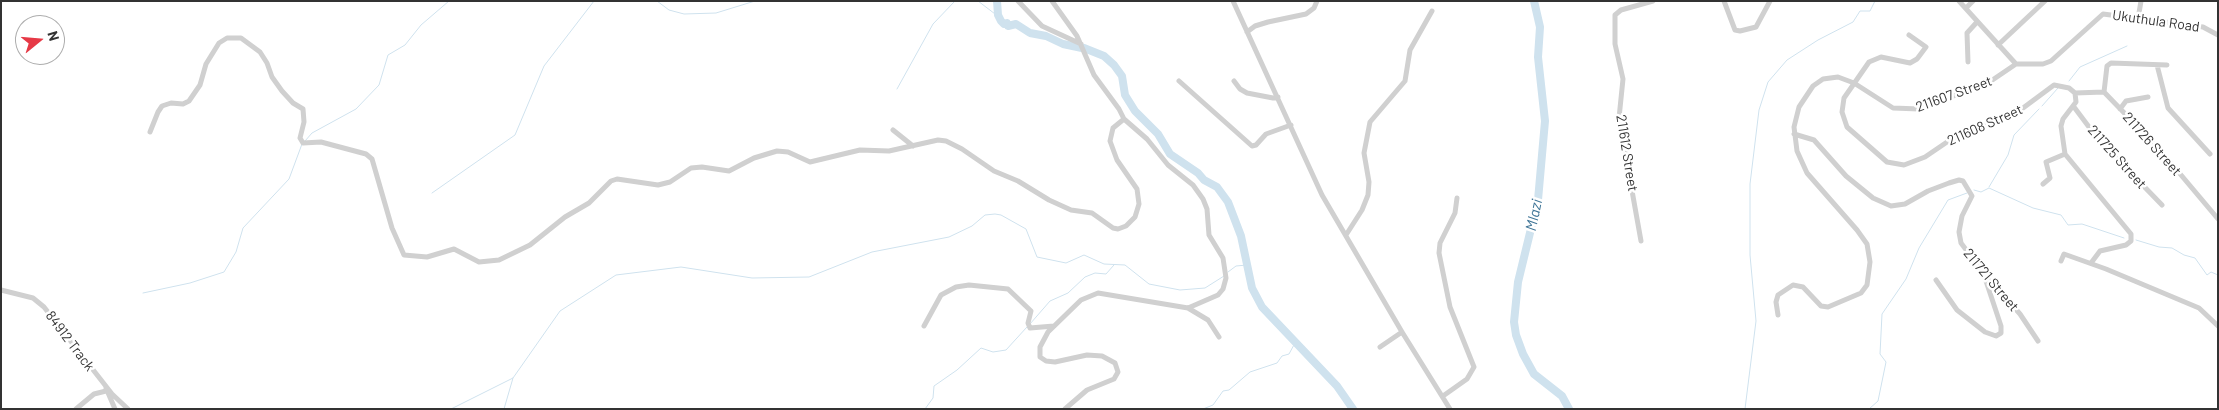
<!DOCTYPE html>
<style>
body{margin:0}
#map{position:relative;width:2219px;height:410px;overflow:hidden;background:#fff;font-family:Barlow,sans-serif}
canvas{display:block}
.frame{position:absolute;inset:0;border:2px solid #333;pointer-events:none}
.north{position:absolute;left:15px;top:15px;width:50px;height:50px;box-sizing:border-box;background:#fff;border:1px solid #adadad;border-radius:50%;rotate:73deg;font-size:14px;font-weight:700;line-height:20px;text-align:center;color:#333}
.north::after{content:'';display:block;margin:auto;width:18px;height:22px;background:#e63946;clip-path:polygon(50% 0,100% 100%,50% 72%,0 100%)}
</style>
<div id="map">
<canvas width="2219" height="410"></canvas>
<div class="frame"></div>
<div class="north">N</div>
</div>
<script>
const ctx = document.querySelector('canvas').getContext('2d');
ctx.lineJoin = 'round';
function toPath(rows) {
  const path = new Path2D();
  for (const r of rows) {
    path.moveTo(r[0], r[1]);
    for (let i = 2; i < r.length; i += 2) path.lineTo(r[i], r[i + 1]);
  }
  return path;
}
function trace(path, color, width, dash) {
  ctx.strokeStyle = color;
  ctx.lineWidth = width;
  ctx.lineCap = dash ? 'butt' : 'round';
  ctx.setLineDash(dash || []);
  ctx.stroke(path);
}
function drawText(font, color, halo, rows, align = 'center') {
  ctx.font = font + ' Barlow,sans-serif';
  ctx.lineWidth = 5;
  ctx.setLineDash([]);
  ctx.textBaseline = 'middle';
  ctx.strokeStyle = halo;
  ctx.fillStyle = color;
  for (const [text, x, y, turn = 0] of rows) {
    ctx.save();
    ctx.translate(x, y);
    ctx.rotate((+turn || 0) * Math.PI / 180);
    ctx.textAlign = isNaN(turn) ? turn : align;
    if (halo) ctx.strokeText(text, 0, 0);
    ctx.fillText(text, 0, 0);
    ctx.restore();
  }
}
trace(toPath([
 [657,1,669,10,684,14,716,13,755,1],
 [978,1,999,17],
 [2069,81,2080,67,2127,46],
 [897,89,933,24,955,1],
 [2042,106,2058,88],
 [305,141,312,133,356,109,379,85,388,55,405,45,421,25,449,1],
 [1989,187,2008,155,2014,135,2039,109],
 [1974,190,1981,192,1989,188,2033,208,2061,215,2068,225,2082,224,2124,238],
 [432,193,515,135,544,66,594,1],
 [2136,240,2159,247,2172,248,2184,255,2195,258,2207,275,2211,272,2218,275],
 [1228,272,1236,266,1247,265],
 [143,293,190,283,224,272,236,252,243,228,289,179,302,144],
 [1030,324,1050,301,1068,293,1085,277,1095,273,1106,274,1114,265],
 [451,409,513,378,560,311,616,275,681,267,752,278,809,277,872,252,949,237,972,226,985,215,995,214,1001,215,1026,229,1037,257,1066,263,1084,255,1104,264,1125,265,1149,284,1180,290,1205,288,1224,276],
 [504,409,513,378],
 [925,409,933,398,934,386,957,370,981,348,993,352,1006,350,1027,327],
 [1203,409,1213,405,1223,391,1229,390,1250,372,1277,363,1282,356,1289,354,1295,343],
 [1745,409,1756,321,1750,255,1750,184,1759,110,1768,82,1787,60,1818,40,1853,22,1860,11,1870,11,1875,1],
 [1869,409,1878,401,1886,362,1880,354,1882,314,1906,279,1919,248,1948,200,1967,193]
]), '#cfe2ee', 1);
trace(toPath([
 [997,1,998,15,1001,21,1004,24,1007,23,1008,26,1016,24,1030,33,1046,36,1063,44,1082,48],
 [1534,1,1540,27,1538,57,1545,121,1538,200,1518,282,1514,322,1516,335,1523,354,1534,374,1562,396,1569,409],
 [1084,48,1104,56,1114,65,1122,76,1125,95,1135,111,1158,134,1170,154,1198,173,1204,180,1217,187,1228,202,1241,236,1252,288,1262,307,1337,386,1353,409]
]), '#cfe2ee', 8);
trace(toPath([
 [1018,1,1042,26,1081,44],
 [1052,1,1077,36,1094,75,1119,109,1124,119,1147,139,1168,165,1193,185,1203,199,1207,209,1209,235,1223,258,1226,278,1223,289,1218,295,1188,308,1098,293,1081,300,1048,332,1040,347,1040,357,1046,361,1055,362,1087,355,1102,356,1115,363,1118,372,1114,379,1087,390,1065,409],
 [1233,1,1322,195,1402,332,1450,409],
 [1724,1,1735,30,1740,31,1756,27,1770,1],
 [1959,1,2016,64,2043,64,2051,61,2103,14,2203,27,2218,35],
 [1966,8,1973,1],
 [2138,19,2141,1],
 [1247,32,1255,26,1268,22,1306,14,1314,8,1317,1],
 [1909,35,1926,47,1917,59,1910,63,1881,57,1869,62,1844,98,1842,112,1847,127,1887,162,1904,165,1925,157,1950,140,2019,111,2054,85,2069,88,2075,93,2076,102,2063,119,2061,126,2065,154,2131,234,2131,241,2126,245,2100,251,2091,263],
 [1998,45,2045,1],
 [1968,62,1967,33,1977,22],
 [2157,65,2168,108,2210,154],
 [1179,81,1252,146,1256,145,1266,134,1291,125],
 [1234,81,1240,89,1247,93,1273,98,1278,97],
 [2104,92,2107,66,2111,63,2167,65],
 [2075,93,2104,92,2160,150,2218,219],
 [2074,107,2098,139,2162,205],
 [2120,109,2126,101,2148,97],
 [893,130,913,146],
 [150,132,158,112,162,106,171,103,183,104,189,101,200,85,206,64,219,43,227,38,241,38,260,52,267,63,272,77,282,91,293,103,303,109,304,122,300,138,303,143,321,142,366,154,372,159,392,228,404,255,427,257,454,249,479,262,499,260,530,245,565,217,589,203,611,181,617,179,658,185,670,182,691,168,702,167,729,171,754,158,777,151,788,152,810,162,860,150,889,151,938,140,946,141,962,149,994,171,1018,181,1049,200,1071,210,1092,213,1113,228,1118,229,1126,226,1135,217,1139,204,1137,189,1117,160,1110,141,1113,128,1124,119],
 [1794,134,1814,140,1846,176,1873,198,1891,206,1905,204,1928,191,1949,183,1959,180,1963,181,1972,196,1962,216,1959,232,1961,243,1985,275,2020,314,2038,341],
 [2043,184,2050,178,2046,162,2065,154],
 [1346,235,1362,210,1368,195,1369,182,1364,153,1370,122,1405,81,1410,50,1432,11],
 [1641,241,1619,118,1623,79,1615,44,1615,15,1621,10,1653,1],
 [2061,261,2064,254,2106,269,2199,308,2218,326],
 [1936,280,1957,310,1985,332,1996,336,2001,333,2001,326,1985,278],
 [1,290,33,298,44,307,112,394,128,409],
 [1188,308,1208,320,1219,337],
 [1778,315,1776,302,1778,295,1793,285,1803,287,1821,306,1828,307,1861,293,1867,285,1870,262,1867,244,1857,230,1807,173,1797,151,1794,127,1799,107,1813,86,1823,79,1838,77,1854,83,1893,108,1919,109,1988,83,2016,64],
 [924,326,941,295,956,287,969,285,1008,289,1031,311,1028,323,1030,328,1054,326],
 [1380,347,1402,332],
 [106,388,115,409],
 [1443,396,1467,379,1474,367,1450,307,1439,253,1440,243,1455,213,1457,198],
 [76,409,94,394,106,391]
]), '#d0d0d0', 5);
drawText('14px', '#333', '#fff', [
 ["Ukuthula Road",2156,21,8],
 ["211607 Street",1954,94,-20],
 ["211608 Street",1985,125,-24],
 ["211726 Street",2152,144,48],
 ["211612 Street",1627,153,81],
 ["211725 Street",2117,157,48],
 ["211721 Street",1991,280,50],
 ["84912 Track",70,341,53]
]);
drawText('italic 15px', '#3f7597', '#fff', [
 ["Mlazi",1534,215,-78]
]);
</script>
